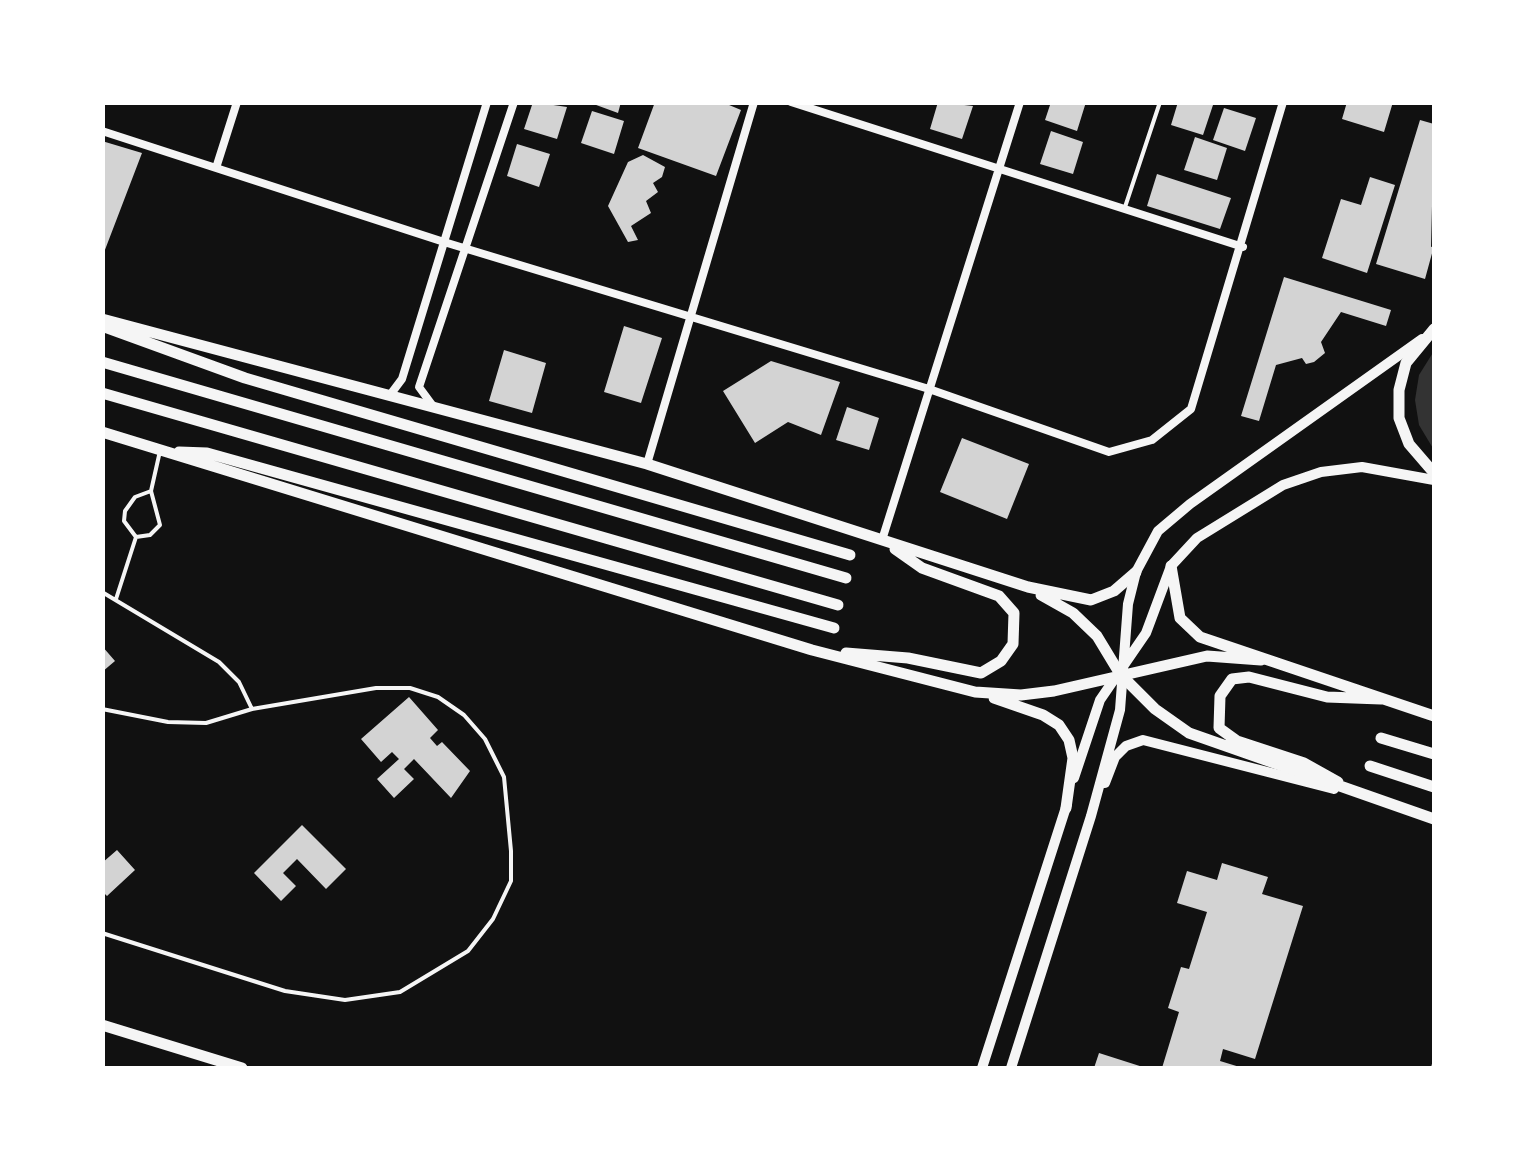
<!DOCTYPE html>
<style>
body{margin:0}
#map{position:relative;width:1537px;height:1171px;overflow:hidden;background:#111;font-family:"Public Sans",sans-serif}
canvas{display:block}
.frame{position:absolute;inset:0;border:105px solid #fff;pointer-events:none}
</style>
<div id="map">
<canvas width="1537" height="1171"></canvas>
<div class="frame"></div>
</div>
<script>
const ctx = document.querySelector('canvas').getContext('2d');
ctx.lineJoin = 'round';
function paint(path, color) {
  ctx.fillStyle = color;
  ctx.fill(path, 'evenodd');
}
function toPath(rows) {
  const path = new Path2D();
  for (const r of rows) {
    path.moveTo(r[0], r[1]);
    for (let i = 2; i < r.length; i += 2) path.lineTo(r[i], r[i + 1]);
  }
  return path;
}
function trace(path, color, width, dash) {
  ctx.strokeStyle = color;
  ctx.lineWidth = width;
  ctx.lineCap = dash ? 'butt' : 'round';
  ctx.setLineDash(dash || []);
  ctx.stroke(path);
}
paint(toPath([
 [1434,351,1434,450,1419,425,1415,400,1419,375]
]), '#333');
paint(toPath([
 [533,102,567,107,557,139,524,129],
 [588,102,621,102,618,113],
 [655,102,722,102,741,110,716,176,638,148],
 [938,102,973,106,962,139,930,129],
 [1051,102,1086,102,1077,131,1045,120],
 [1178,102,1214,102,1203,135,1171,125],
 [1347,102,1393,102,1384,132,1342,119],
 [1224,108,1256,118,1245,151,1213,140],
 [592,111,624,121,614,154,581,143],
 [1420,120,1434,124,1431,247,1434,246,1425,279,1376,264],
 [1051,131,1083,142,1073,174,1040,164],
 [1195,137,1227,148,1217,180,1184,170],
 [102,141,142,153,103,255,102,255],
 [517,144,550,154,539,187,507,176],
 [643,155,665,167,662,177,653,183,658,192,646,201,651,213,631,226,638,240,628,242,608,206,628,162],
 [1157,174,1231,198,1220,229,1147,206],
 [1370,177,1395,185,1367,273,1322,258,1341,199,1361,205],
 [1284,277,1391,310,1386,326,1341,312,1321,342,1325,353,1314,362,1306,364,1302,358,1276,365,1259,421,1241,416],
 [624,326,662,338,641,403,604,392],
 [504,350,546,363,532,413,489,401],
 [771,361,840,382,821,435,788,422,755,443,723,391],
 [847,407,879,418,869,450,836,440],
 [962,438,1029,464,1007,519,940,492],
 [102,646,115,661,102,672],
 [409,697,438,730,430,738,437,746,442,742,470,771,451,798,414,759,404,769,414,779,394,798,377,779,399,759,392,752,381,762,361,739],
 [302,825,346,869,326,889,297,859,283,873,296,886,281,901,254,873],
 [117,850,135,870,107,896,102,891,102,863],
 [1222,863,1268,877,1262,894,1303,906,1255,1059,1223,1049,1220,1061,1243,1068,1162,1068,1179,1012,1168,1008,1181,967,1189,969,1207,912,1177,903,1187,871,1217,880],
 [1099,1053,1146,1068,1094,1068]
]), '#d3d3d3');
trace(toPath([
 [1125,207,1160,102],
 [151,491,160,525,150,535,136,537,124,521,125,511,135,497,151,491,160,451],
 [102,592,219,662,239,682,252,709],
 [116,599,136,537],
 [102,709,168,722,206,723,252,709,376,688,410,688,438,697,464,715,485,739,504,777,511,851,511,881,493,919,468,951,400,992,345,1000,285,991,102,933],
 [1433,1068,1434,1064]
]), '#f5f5f5', 4);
trace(toPath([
 [791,102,1243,247],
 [102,131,444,242,929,389,1109,452,1152,440,1191,409,1283,102],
 [216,168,237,102],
 [390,395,402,379,487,102],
 [433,406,419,387,514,102],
 [647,464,754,102],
 [882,540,1020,102]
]), '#f5f5f5', 8);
trace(toPath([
 [1074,778,1100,700,1146,633,1171,566,1197,538,1283,485,1321,472,1362,467,1434,480],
 [1105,783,1115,757,1126,746,1143,740,1334,789],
 [982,1068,1067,804],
 [1011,1068,1091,816,1120,710,1128,604,1136,572,1158,531,1190,504,1422,339]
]), '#f5f5f5', 10);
trace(toPath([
 [102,319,647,464,1028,587,1091,600,1114,591,1136,572],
 [102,326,245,378,850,555],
 [1434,329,1406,363,1399,390,1399,418,1409,444,1434,473],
 [102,362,846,578],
 [102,393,838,605],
 [102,432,812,650,975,692,1021,695,1054,691,1207,656,1261,660],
 [179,452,207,453,834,628],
 [1171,566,1180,618,1200,637,1434,716],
 [1041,595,1073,613,1097,636,1120,674,1155,709,1189,733,1434,819],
 [846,653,908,658,981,673,1001,661,1013,644,1014,613,999,596,922,568,895,549],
 [994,698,1043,715,1059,725,1069,740,1073,758,1066,808],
 [1381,738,1434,754],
 [1370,766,1434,787],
 [1338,782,1304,763,1237,741,1219,728,1220,696,1232,679,1249,677,1327,697,1381,699],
 [102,1025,242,1068]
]), '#f5f5f5', 11);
</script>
